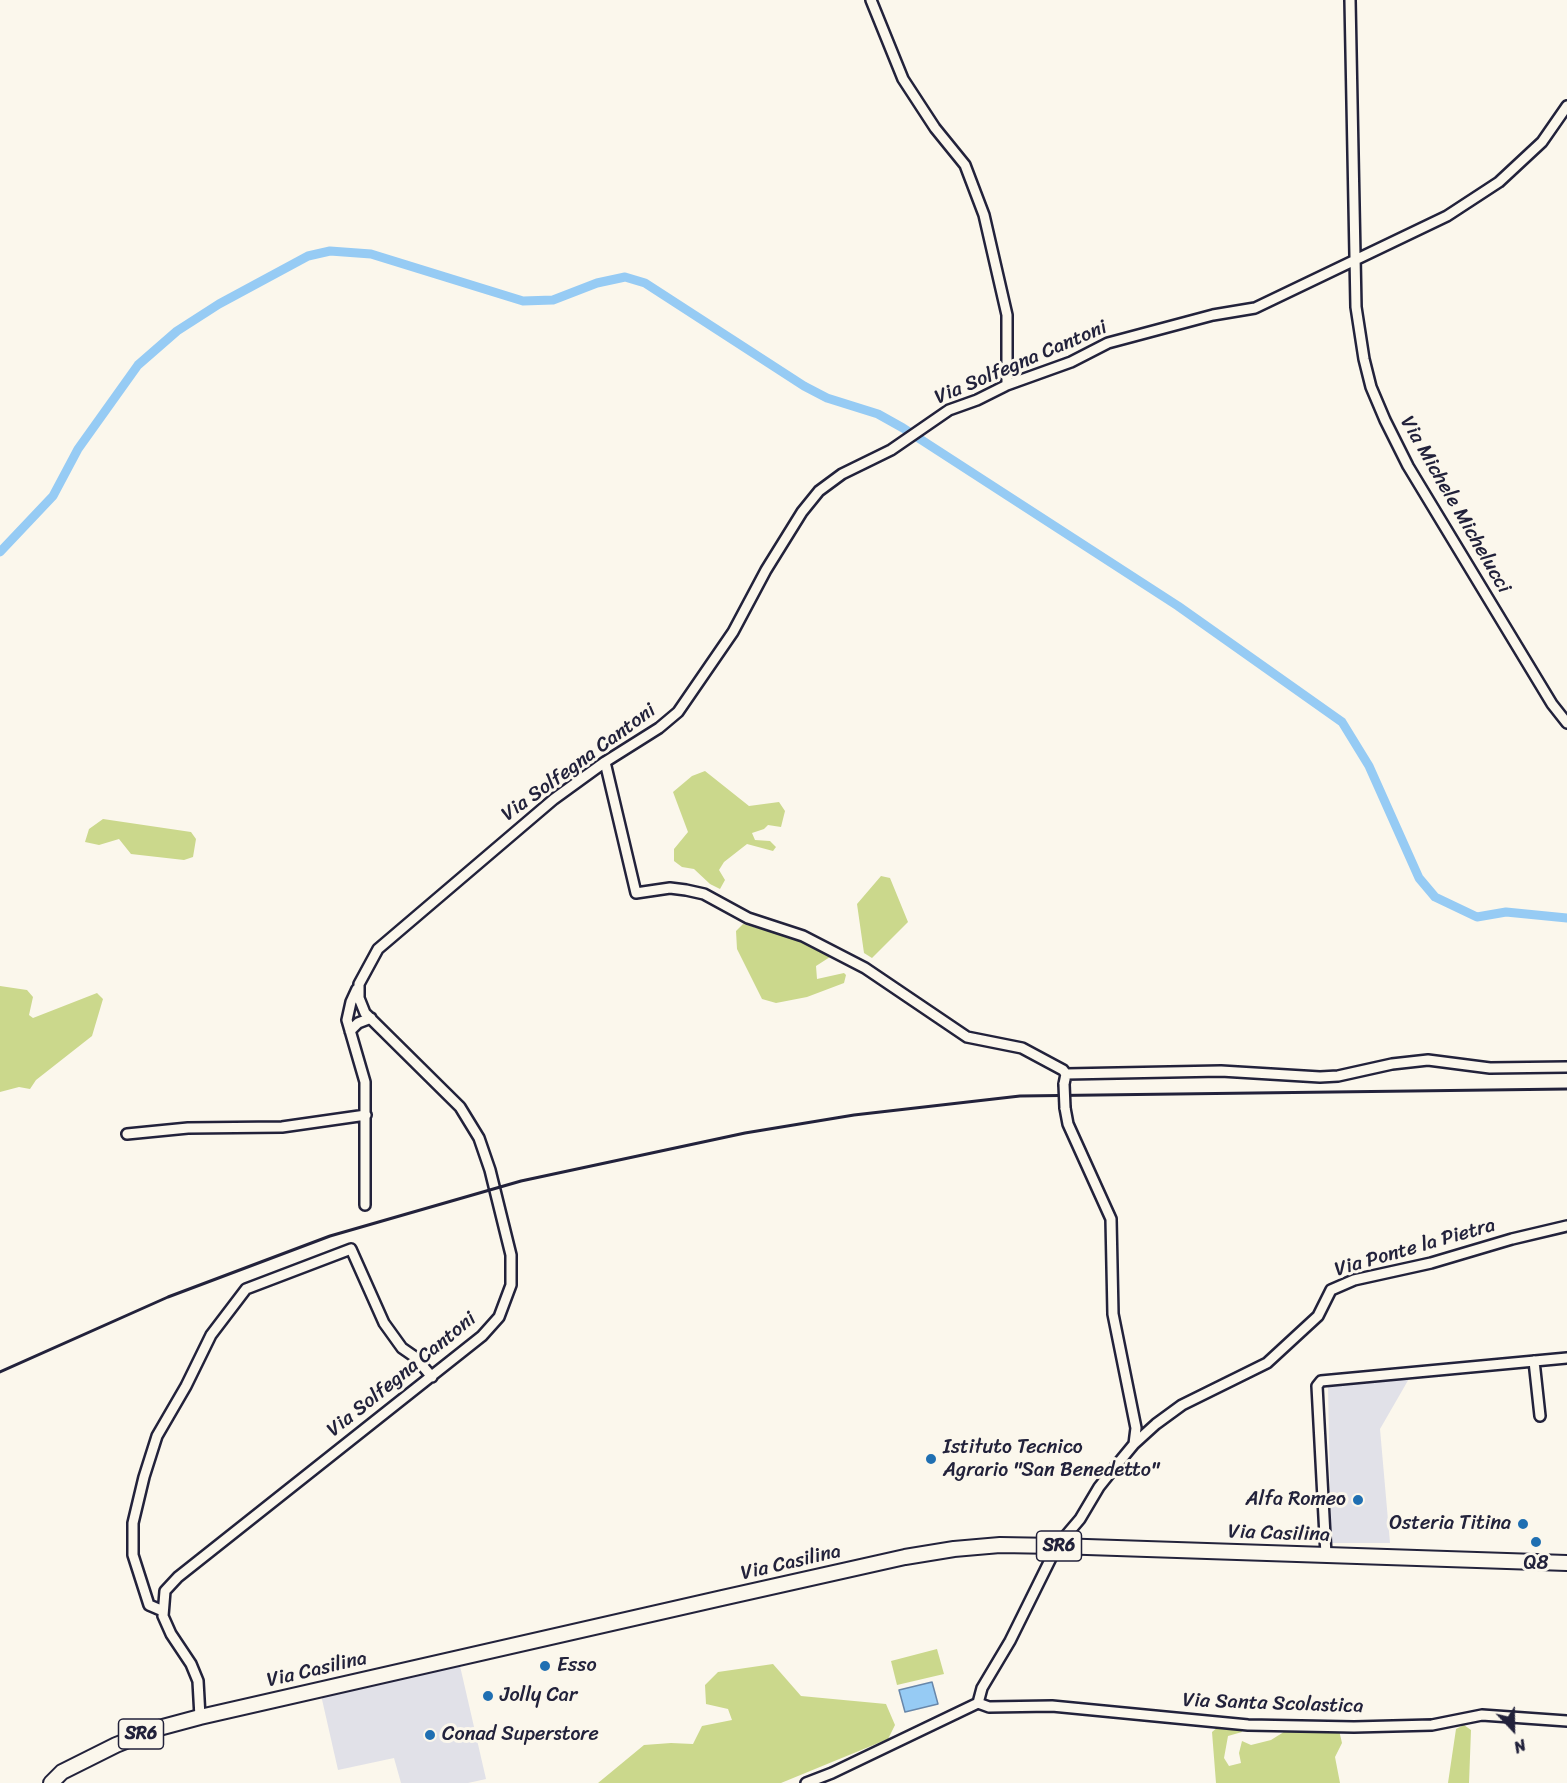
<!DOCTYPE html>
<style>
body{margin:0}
#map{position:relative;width:1567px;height:1783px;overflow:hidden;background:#fbf7ec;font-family:Sriracha,sans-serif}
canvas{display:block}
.north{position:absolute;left:1483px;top:1699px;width:60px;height:60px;-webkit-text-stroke:4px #fbf7ec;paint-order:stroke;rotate:158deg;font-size:16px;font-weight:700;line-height:24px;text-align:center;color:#22223b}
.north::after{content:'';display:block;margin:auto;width:21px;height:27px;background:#22223b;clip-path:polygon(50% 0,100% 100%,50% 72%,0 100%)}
</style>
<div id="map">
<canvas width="1567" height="1783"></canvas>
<div class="north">N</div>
</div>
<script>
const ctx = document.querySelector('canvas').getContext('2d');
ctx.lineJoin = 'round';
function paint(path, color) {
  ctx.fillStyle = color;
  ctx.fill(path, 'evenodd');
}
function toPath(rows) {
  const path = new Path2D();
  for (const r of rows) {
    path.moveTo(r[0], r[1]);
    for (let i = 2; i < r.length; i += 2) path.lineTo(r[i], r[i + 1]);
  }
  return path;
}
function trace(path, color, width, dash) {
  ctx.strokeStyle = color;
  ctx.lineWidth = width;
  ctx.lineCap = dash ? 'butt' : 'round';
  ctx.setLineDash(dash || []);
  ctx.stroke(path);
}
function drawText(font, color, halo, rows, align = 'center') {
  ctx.font = font + ' Sriracha,sans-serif';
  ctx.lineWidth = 6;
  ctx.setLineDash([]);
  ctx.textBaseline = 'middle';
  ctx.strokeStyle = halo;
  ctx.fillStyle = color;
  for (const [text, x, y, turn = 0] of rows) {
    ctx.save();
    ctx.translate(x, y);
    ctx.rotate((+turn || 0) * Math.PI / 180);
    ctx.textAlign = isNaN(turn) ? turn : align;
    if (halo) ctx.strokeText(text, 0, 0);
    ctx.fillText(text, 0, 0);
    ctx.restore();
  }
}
paint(toPath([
 [1410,1377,1380,1429,1390,1543,1331,1543,1328,1387],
 [460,1666,486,1779,468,1783,401,1783,394,1758,338,1770,321,1695]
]), '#e1e1e8');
paint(toPath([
 [705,771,749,806,779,802,785,811,781,827,768,825,764,829,752,833,755,840,770,841,776,847,773,851,747,844,724,862,719,870,725,880,720,889,710,884,694,869,682,867,674,861,674,849,688,832,673,792,692,776],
 [103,819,191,832,196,839,193,857,184,860,131,854,119,839,99,845,85,842,89,829],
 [881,876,890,878,908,922,872,958,864,953,857,904],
 [743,924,814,944,830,957,816,966,817,979,844,973,846,975,844,983,807,997,776,1003,762,999,737,949,736,931],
 [0,986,27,990,33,997,29,1015,33,1018,97,993,103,999,92,1036,36,1080,30,1089,19,1087,0,1092],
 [937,1649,944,1674,897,1685,891,1661],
 [773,1664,801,1696,886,1704,895,1725,888,1739,781,1783,598,1783,644,1745,671,1743,693,1744,702,1726,732,1720,728,1709,706,1704,705,1685,718,1672],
 [1224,1722,1240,1727,1242,1732,1228,1736,1224,1758,1229,1766,1241,1763,1239,1753,1242,1741,1251,1745,1271,1740,1287,1730,1339,1730,1342,1743,1335,1757,1340,1783,1216,1783,1212,1732],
 [1464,1725,1471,1730,1469,1783,1448,1783,1456,1729]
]), '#cbd88c');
const water = toPath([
 [932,1682,938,1704,905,1712,899,1690,932,1682]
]);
paint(water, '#96cbf4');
trace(water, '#6887aa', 1.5);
trace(toPath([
 [0,552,53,496,78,449,138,365,177,331,219,304,308,256,330,251,371,254,523,301,553,300,597,283,625,277,645,283,804,386,827,398,878,414,903,428,1178,606,1342,722,1369,766,1419,878,1435,897,1477,917,1506,912,1567,918]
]), '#96cbf4', 9);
const street = toPath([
 [871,0,903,79,935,128,965,165,984,215,1007,315,1007,385],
 [1350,0,1356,307,1364,359,1371,387,1385,420,1408,466,1552,704,1567,723],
 [605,762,636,893,670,888,686,890,704,894,748,918,803,936,865,968,967,1037,1022,1048,1063,1070,1066,1074,1064,1084],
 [357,989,351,1002,347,1020,365,1082,365,1205],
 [350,1031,358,1023,371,1018],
 [1066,1074,1221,1071,1320,1077,1338,1076,1392,1064,1428,1060,1490,1068,1567,1067],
 [1065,1108,1068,1124,1111,1219,1113,1314,1136,1428,1134,1444],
 [127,1134,188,1128,282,1127,366,1115],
 [1534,1361,1540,1416],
 [1326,1555,1317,1386,1321,1381,1567,1358],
 [163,1611,149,1605,133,1555,133,1523,144,1477,157,1436,186,1386,211,1335,246,1289,351,1249,384,1323,402,1348,415,1357,432,1377],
 [978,1703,989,1707,1052,1706,1248,1725,1354,1727,1432,1725,1482,1715,1567,1721],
 [200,1717,198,1681,191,1664,171,1634,163,1616,165,1591,178,1577,482,1336,499,1317,511,1285,511,1255,490,1170,479,1138,460,1107,365,1013,359,998,359,984,378,949,554,799,605,762,659,728,678,712,733,632,766,570,802,512,819,491,842,474,891,450,949,410,977,400,1007,385,1071,362,1108,343,1213,315,1255,308,1447,216,1499,182,1542,142,1567,106],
 [806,1783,832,1773,978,1703,982,1688,1010,1641,1057,1546,1080,1519,1099,1487,1115,1467,1134,1444,1156,1424,1182,1405,1267,1363,1318,1316,1331,1290,1354,1280,1431,1263,1512,1239,1567,1226]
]);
const primary = toPath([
 [51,1783,62,1772,116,1745,159,1728,200,1717,722,1598,905,1557,954,1549,1000,1545,1057,1546,1567,1563]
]);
trace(street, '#22223b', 14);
trace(primary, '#22223b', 18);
trace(street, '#fbf7ec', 9);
trace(primary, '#fbf7ec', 14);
trace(toPath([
 [0,1372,168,1297,330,1236,521,1181,745,1133,854,1115,1020,1096,1567,1089]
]), '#22223b', 3);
const streetBridge = toPath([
 [1064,1084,1065,1108]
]);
trace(streetBridge, '#22223b', 14, []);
trace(streetBridge, '#fbf7ec', 9);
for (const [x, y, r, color] of [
 [931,1459,6,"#1f6fb2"],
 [1358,1500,6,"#1f6fb2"],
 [1523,1524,6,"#1f6fb2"],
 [1536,1542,6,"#1f6fb2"],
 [545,1666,6,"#1f6fb2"],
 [488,1696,6,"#1f6fb2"],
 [430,1735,6,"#1f6fb2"]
]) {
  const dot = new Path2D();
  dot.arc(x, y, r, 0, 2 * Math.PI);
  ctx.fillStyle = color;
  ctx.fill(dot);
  trace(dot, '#fbf7ec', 2);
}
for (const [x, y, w] of [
 [1059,1546,45],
 [141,1734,45]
]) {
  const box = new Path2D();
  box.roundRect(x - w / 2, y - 15, w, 30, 4.5);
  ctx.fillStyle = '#fbf7ec';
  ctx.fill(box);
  trace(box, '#22223b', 1.5);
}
drawText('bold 18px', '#22223b', null, [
 ["SR6",1059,1546],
 ["SR6",141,1734]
]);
drawText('20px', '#22223b', '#fbf7ec', [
 ["Via Solfegna Cantoni",1021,363,-23],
 ["Via Michele Michelucci",1455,505,60],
 ["Via Solfegna Cantoni",579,763,-36],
 ["Via Ponte la Pietra",1415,1248,-16],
 ["Via Solfegna Cantoni",402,1375,-39],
 ["Via Casilina",1279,1534,2],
 ["Via Casilina",791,1563,-13],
 ["Via Casilina",317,1670,-13],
 ["Via Santa Scolastica",1273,1704,2]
]);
drawText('20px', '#22223b', '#fbf7ec', [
 ["Istituto Tecnico",943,1448],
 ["Agrario \"San Benedetto\"",943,1471],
 ["Alfa Romeo",1346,1500,"right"],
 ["Osteria Titina",1511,1524,"right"],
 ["Q8",1536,1564,"center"],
 ["Esso",557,1666],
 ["Jolly Car",500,1696],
 ["Conad Superstore",442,1735]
], 'left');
</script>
